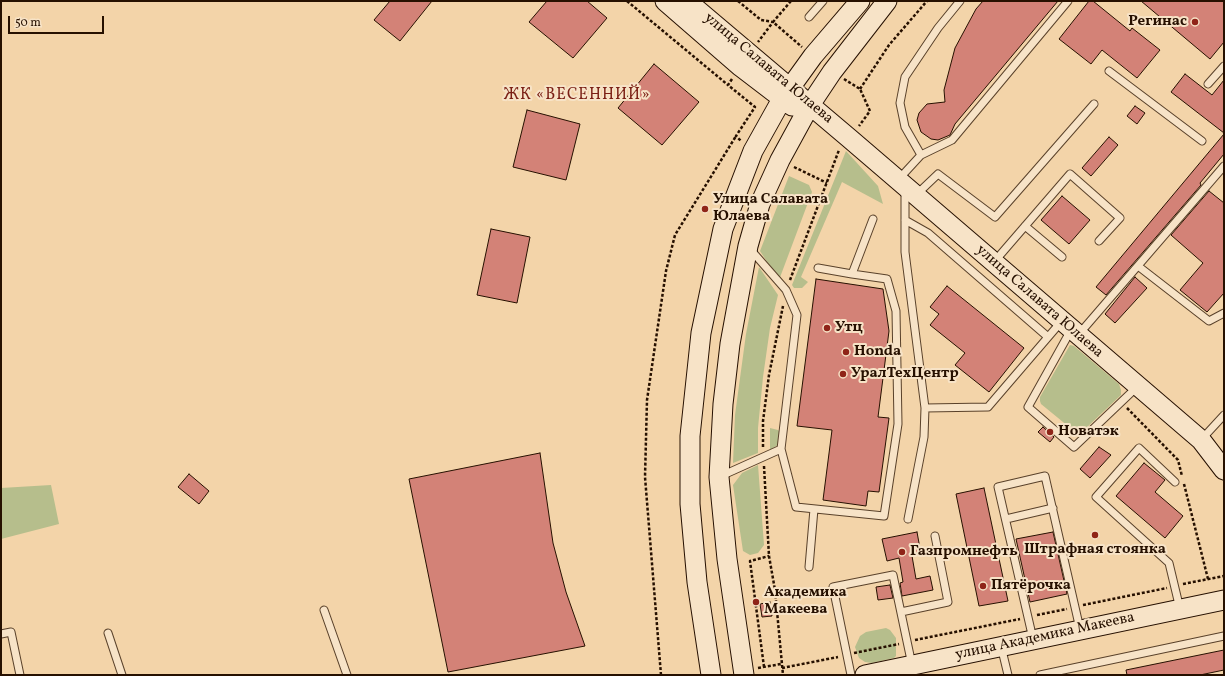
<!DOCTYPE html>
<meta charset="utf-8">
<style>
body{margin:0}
#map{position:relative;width:1225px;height:676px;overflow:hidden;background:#f3d4a9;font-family:Vollkorn,serif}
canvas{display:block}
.frame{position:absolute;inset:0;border:2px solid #261000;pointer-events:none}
.scale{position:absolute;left:8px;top:16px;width:96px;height:18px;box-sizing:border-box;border:2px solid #261000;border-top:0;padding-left:5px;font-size:12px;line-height:14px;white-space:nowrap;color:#261000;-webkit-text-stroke:3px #f7e3c7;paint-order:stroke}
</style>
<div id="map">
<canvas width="1225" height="676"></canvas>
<div class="frame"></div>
<div class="scale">50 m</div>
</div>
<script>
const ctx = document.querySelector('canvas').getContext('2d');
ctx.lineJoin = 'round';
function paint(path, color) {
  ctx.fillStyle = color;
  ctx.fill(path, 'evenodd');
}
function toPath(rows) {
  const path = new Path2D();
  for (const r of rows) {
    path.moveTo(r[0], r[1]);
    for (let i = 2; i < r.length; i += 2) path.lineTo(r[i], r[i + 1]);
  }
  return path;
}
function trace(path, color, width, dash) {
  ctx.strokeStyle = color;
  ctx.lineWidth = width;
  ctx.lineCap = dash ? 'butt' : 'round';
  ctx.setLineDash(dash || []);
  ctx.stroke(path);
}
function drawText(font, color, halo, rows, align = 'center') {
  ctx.font = font + ' Vollkorn,serif';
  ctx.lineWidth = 4;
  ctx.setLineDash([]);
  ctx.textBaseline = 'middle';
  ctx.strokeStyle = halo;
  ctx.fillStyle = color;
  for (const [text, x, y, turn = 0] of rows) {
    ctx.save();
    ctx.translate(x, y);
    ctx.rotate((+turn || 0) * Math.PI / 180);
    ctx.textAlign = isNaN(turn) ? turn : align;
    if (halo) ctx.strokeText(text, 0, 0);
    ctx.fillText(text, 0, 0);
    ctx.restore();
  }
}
paint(toPath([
 [846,151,878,186,883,204,842,182,801,277,808,282,802,288,794,288,792,285],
 [789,176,809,185,812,192,779,280,760,251],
 [759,267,778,295,770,328,763,377,758,428,758,453,733,463,735,415,746,334],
 [1070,345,1074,346,1119,384,1121,390,1121,395,1084,430,1079,433,1074,431,1041,404,1040,401,1040,397],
 [770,428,778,430,781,433,778,445,770,450],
 [758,465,764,545,758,553,750,555,743,551,733,485,742,473],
 [51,485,59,524,1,539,1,488],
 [886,628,890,630,896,638,896,656,894,658,872,663,865,662,859,658,855,647,860,636,866,632]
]), '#b6be8c');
const building = toPath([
 [390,1,432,1,400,41,374,20,390,1],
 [547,1,587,1,607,18,573,58,529,22,547,1],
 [983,1,1058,1,955,124,950,135,938,140,931,139,921,132,917,120,919,113,927,104,945,102,944,90,955,48,976,9,983,1],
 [1089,1,1093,1,1130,31,1132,28,1160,50,1137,78,1102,50,1091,64,1059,39,1089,1],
 [1141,1,1224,1,1224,42,1210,59,1141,1],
 [654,64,699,102,662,145,618,108,654,64],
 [1185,74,1212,95,1224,80,1224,133,1171,92,1185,74],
 [1135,106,1145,113,1137,124,1127,116,1135,106],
 [527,110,580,124,566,180,513,167,527,110],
 [1224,134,1224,154,1200,183,1201,185,1106,295,1096,287,1224,134],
 [1109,137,1118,145,1091,176,1082,168,1109,137],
 [1209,191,1224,203,1224,293,1207,312,1180,290,1203,263,1171,235,1209,191],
 [1062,196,1090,220,1069,244,1041,220,1062,196],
 [491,229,530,237,517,303,477,295,491,229],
 [1135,277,1147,288,1115,323,1105,314,1135,277],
 [816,279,883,289,889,331,878,417,889,418,879,492,868,491,866,506,823,500,832,430,797,426,816,279],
 [947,286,1024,348,989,392,955,365,965,353,930,325,939,314,930,307,947,286],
 [1043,427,1054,437,1050,442,1038,432,1043,427],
 [1099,447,1111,455,1090,478,1080,469,1099,447],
 [540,453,553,543,566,592,585,646,448,672,409,479,540,453],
 [1144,463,1165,480,1155,492,1183,516,1165,538,1116,496,1144,463],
 [189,474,209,491,199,504,178,487,189,474],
 [984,488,1008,601,979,606,956,494,984,488],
 [917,532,921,554,912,556,916,579,930,576,933,590,902,596,900,583,903,582,899,558,887,561,882,539,917,532],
 [1053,532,1067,594,1030,602,1016,539,1053,532],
 [890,585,893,598,878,600,876,587,890,585],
 [770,602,772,616,762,617,760,604,770,602],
 [1224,650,1224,670,1200,675,1127,675,1126,670,1224,650]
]);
paint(building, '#d38277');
trace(building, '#261000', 1);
const lane = toPath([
 [809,17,823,1],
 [1109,71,1202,141],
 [1208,84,1224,66],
 [921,155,952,140,1068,1],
 [898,180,921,155,905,127,900,103,905,77,938,28,960,1],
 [905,189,905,252,925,408,924,437,908,519],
 [916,195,938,174,995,217,1094,104],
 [905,220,928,233,1048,337],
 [1025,226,1062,257],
 [994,262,1070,174,1120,218,1099,241],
 [1138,266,1209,321,1224,313],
 [818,268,852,274,873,219],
 [1071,330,1028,407,1074,447,1138,386],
 [1079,334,1224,166],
 [925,408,988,407,1061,322],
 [1201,440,1224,415],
 [781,449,796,507,884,516,898,424,896,311,887,279,852,274],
 [721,476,781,449,797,315,786,290,750,249],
 [1175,482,1139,448,1096,497,1169,563,1180,609],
 [1006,519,1053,508],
 [809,567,814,509],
 [324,610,347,675],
 [901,612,948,602,935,536],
 [108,633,122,675],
 [1,634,11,632,20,675],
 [1033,639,998,487,1045,476,1080,629],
 [1001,646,1008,675],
 [851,675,833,587,893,575,912,665],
 [1040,675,1224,636]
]);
const secondary = toPath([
 [665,1,741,67,792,106],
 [687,1,849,138,1201,440,1224,470],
 [711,675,697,582,690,504,690,436,701,333,723,229,753,151,782,99,813,56,860,1],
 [744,675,727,559,719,477,723,404,730,344,748,246,760,204,780,160,810,105,832,72,887,1],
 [865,675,1224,600]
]);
trace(lane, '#59412a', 9);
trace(secondary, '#261000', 21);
trace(toPath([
 [627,1,728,85],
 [738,1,761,20,773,22,758,42],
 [791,1,773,22,802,47],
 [732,79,728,85,755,107,736,136,741,141],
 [844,79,860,89,870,111,859,126],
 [860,89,889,45,927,1],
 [794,167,827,183],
 [790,280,839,150],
 [1127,408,1178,460,1182,476],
 [763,447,763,421,769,375,783,306],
 [764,466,769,556,775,590,783,675],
 [1184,484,1208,579],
 [1183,584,1224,576],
 [1083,605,1167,588],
 [1037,615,1067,609],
 [915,640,1020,619],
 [854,653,899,644],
 [764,667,750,561,769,556],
 [758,668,781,664],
 [782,668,838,657],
 [661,675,645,477,647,400,666,271,675,235,736,136]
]), '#261000', 2.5, [3, 2]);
trace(lane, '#f7e3c7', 7);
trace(secondary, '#f7e3c7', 19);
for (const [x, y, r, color] of [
 [1195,22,4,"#8f2418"],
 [705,209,4,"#8f2418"],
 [827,328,4,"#8f2418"],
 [846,352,4,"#8f2418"],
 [843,374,4,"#8f2418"],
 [1050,432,4,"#8f2418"],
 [1095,535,4,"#8f2418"],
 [902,552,4,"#8f2418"],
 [983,586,4,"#8f2418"],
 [756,602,4,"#8f2418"]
]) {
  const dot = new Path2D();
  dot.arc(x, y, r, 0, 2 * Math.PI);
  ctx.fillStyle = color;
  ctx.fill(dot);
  trace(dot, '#f7e3c7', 1.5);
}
drawText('bold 15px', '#261000', '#f7e3c7', [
 ["Регинас",1187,22,"right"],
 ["Улица Салавата",713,200],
 ["Юлаева",713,217],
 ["Утц",835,328],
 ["Honda",854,352],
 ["УралТехЦентр",851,374],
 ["Новатэк",1058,432],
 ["Штрафная стоянка",1095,550,"center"],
 ["Газпромнефть",910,552],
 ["Пятёрочка",991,586],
 ["Академика",764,593],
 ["Макеева",764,610]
], 'left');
drawText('15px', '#261000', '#f7e3c7', [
 ["улица Салавата Юлаева",768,69,40],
 ["улица Салавата Юлаева",1039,302,41],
 ["улица Академика Макеева",1045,637,-12]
]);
ctx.letterSpacing = '1px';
drawText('16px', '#7a1f14', '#f7e3c7', [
 ["ЖК «ВЕСЕННИЙ»",577,96]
]);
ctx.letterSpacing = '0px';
</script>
